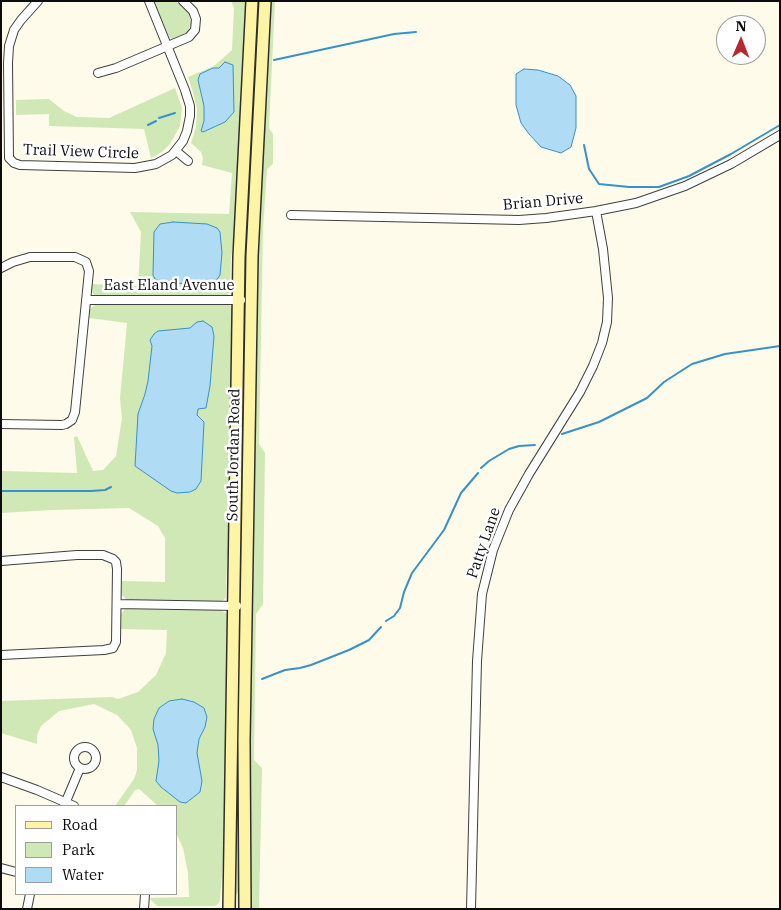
<!DOCTYPE html>
<style>
body{margin:0}
#map{position:relative;width:781px;height:910px;overflow:hidden;background:#fffbea;font-family:"IBM Plex Serif",serif}
canvas{display:block}
.frame{position:absolute;inset:0;border:2px solid #0c0c0c;pointer-events:none}
.legend{position:absolute;left:15px;top:805px;width:162px;height:90px;box-sizing:border-box;background:#fff;border:1px solid #9e9e9e;margin:0;padding:6px 9px;list-style:none;font-size:15px;color:#0c0c0c}
.legend li{display:flex;align-items:center;gap:10px;height:25px}
.legend b{width:25px;border:1px solid #9e9e9e}
.north{position:absolute;left:716px;top:15px;width:50px;height:50px;box-sizing:border-box;background:#fff;border:1px solid #9e9e9e;border-radius:50%;rotate:1deg;font-size:14px;font-weight:700;line-height:20px;text-align:center;color:#0c0c0c}
.north::after{content:'';display:block;margin:auto;width:18px;height:22px;background:#b9262d;clip-path:polygon(50% 0,100% 100%,50% 72%,0 100%)}
</style>
<div id="map">
<canvas width="781" height="910"></canvas>
<div class="frame"></div>
<ul class="legend">
<li><b style="height:6px;background:#fef4a6"></b>Road</li>
<li><b style="height:14px;background:#d0e8b5"></b>Park</li>
<li><b style="height:14px;background:#b0dbf5"></b>Water</li>
</ul>
<div class="north">N</div>
</div>
<script>
const ctx = document.querySelector('canvas').getContext('2d');
ctx.lineJoin = 'round';
function paint(path, color) {
  ctx.fillStyle = color;
  ctx.fill(path, 'evenodd');
}
function toPath(rows) {
  const path = new Path2D();
  for (const r of rows) {
    if (r.length === 3) {
      path.moveTo(r[0] + r[2], r[1]);
      path.arc(r[0], r[1], r[2], 0, 2 * Math.PI);
      continue;
    }
    path.moveTo(r[0], r[1]);
    for (let i = 2; i < r.length; i += 2) path.lineTo(r[i], r[i + 1]);
  }
  return path;
}
function trace(path, color, width, dash) {
  ctx.strokeStyle = color;
  ctx.lineWidth = width;
  ctx.lineCap = dash ? 'butt' : 'round';
  ctx.setLineDash(dash || []);
  ctx.stroke(path);
}
function drawText(font, color, halo, rows, align = 'center') {
  ctx.font = font + ' "IBM Plex Serif",serif';
  ctx.lineWidth = 5;
  ctx.setLineDash([]);
  ctx.textBaseline = 'middle';
  ctx.strokeStyle = halo;
  ctx.fillStyle = color;
  for (const [text, x, y, turn = 0] of rows) {
    ctx.save();
    ctx.translate(x, y);
    ctx.rotate((+turn || 0) * Math.PI / 180);
    ctx.textAlign = isNaN(turn) ? turn : align;
    if (halo) ctx.strokeText(text, 0, 0);
    ctx.fillText(text, 0, 0);
    ctx.restore();
  }
}
paint(toPath([
 [154,1,177,1,189,13,191,24,186,35,173,40,169,37],
 [231,1,247,1,243,52,242,118,237,214,231,259,230,292,227,295,220,295,96,297,92,292,92,284,138,286,141,232,130,212,229,214,232,173,202,165,203,158,201,152,191,143,196,127,197,109,193,92,188,77,214,66,232,50,234,8],
 [256,1,258,1,258,60,246,282,244,289,243,258],
 [269,1,275,1,269,128,273,134,273,164,267,169,263,229,259,444,265,453,263,604,256,614,254,760,262,768,259,909,249,909,248,762,256,284],
 [175,88,182,108,180,126,170,144,162,152,151,158,144,129,49,126,49,114,16,115,16,100,49,99,64,111,77,117,109,118],
 [223,303,228,304,233,308,231,527,227,563,226,595,225,599,220,602,127,600,121,594,122,581,165,582,165,538,158,526,129,508,52,510,1,513,1,471,77,473,74,437,77,436,93,471,103,470,116,456,122,418,120,398,127,323,89,318,89,310,95,305],
 [243,382,246,419,241,592,238,595,241,383],
 [125,609,220,610,228,614,225,834,220,900,219,903,215,906,157,906,149,898,189,897,188,873,183,848,176,833,176,806,158,806,139,789,135,790,124,806,115,806,134,779,137,770,137,748,131,730,117,715,94,704,59,711,41,726,37,735,37,744,1,733,1,701,112,697,118,699,138,692,156,675,166,653,167,630,121,629,121,614],
 [238,688,241,727,240,888,234,899]
]), '#d0e8b5');
const water = toPath([
 [225,62,233,65,234,112,225,122,203,132,201,131,204,121,204,106,198,80,200,74,213,68,219,68,225,62],
 [524,69,538,70,558,76,570,85,576,96,576,128,571,147,561,153,541,147,529,134,521,123,516,105,516,74,524,69],
 [173,222,207,224,217,228,220,232,222,253,220,275,214,284,165,283,155,279,153,275,154,232,160,224,173,222],
 [203,321,212,327,214,336,210,386,206,408,198,409,197,415,204,422,201,481,196,489,190,492,177,493,171,491,135,466,138,414,145,394,148,381,152,346,150,340,154,334,158,331,190,328,197,322,203,321],
 [182,699,194,702,204,708,207,717,205,727,199,739,197,753,202,781,200,792,186,803,180,802,161,787,156,781,159,761,158,745,153,729,154,719,159,708,169,701,182,699]
]);
paint(water, '#b0dbf5');
trace(water, '#3891cb', 1);
trace(toPath([
 [274,60,394,34,416,32],
 [159,118,175,113],
 [148,125,156,121],
 [584,145,589,169,599,184,629,187,659,187,689,176,731,154,780,125],
 [562,434,599,422,647,398,664,382,692,364,725,354,780,346],
 [481,468,489,461,509,449,519,446,535,445],
 [1,491,91,491,105,490,111,487],
 [386,621,394,616,400,608,404,592,412,573,444,530,461,493,478,473],
 [262,679,285,670,300,668,311,665,349,650,369,640,381,627]
]), '#3891cb', 2);
const minor = toPath([
 [38,1,21,20,14,30,9,46,8,63,9,158,14,163,20,165,135,168,156,164,172,155,183,141,187,131,190,116,190,106,185,90,149,1],
 [98,73,116,68,189,37,195,30,196,19,193,11,183,1],
 [176,151,188,161],
 [291,215,519,220,546,218,596,211,636,203,685,186,731,164,780,135],
 [1,268,13,262,30,257,75,257,86,262,89,271,75,412,72,420,66,424,62,425,1,424],
 [86,300,241,300],
 [1,561,77,555,103,555,113,559,116,562,117,569,116,642,113,648,104,650,1,655],
 [117,604,237,606],
 [85,758,11],
 [1,777,37,790,74,806],
 [64,806,80,768],
 [1,868,16,872],
 [27,909,30,894],
 [144,909,145,894],
 [471,909,477,661,482,594,493,550,509,510,529,474,580,392,593,366,602,343,607,322,608,298,603,249,596,211]
]);
const secondary = toPath([
 [229,909,239,257,252,1],
 [245,909,244,740,252,256,265,1]
]);
trace(minor, '#3f3f3f', 10);
trace(secondary, '#2e2e2e', 14);
trace(minor, '#fff', 8);
trace(secondary, '#fef4a6', 11);
drawText('15px', '#0c0c0c', '#fff', [
 ["Trail View Circle",81,152,2],
 ["Brian Drive",543,202,-5],
 ["East Eland Avenue",169,286],
 ["South Jordan Road",234,455,-89],
 ["Patty Lane",484,543,-71]
]);
</script>
